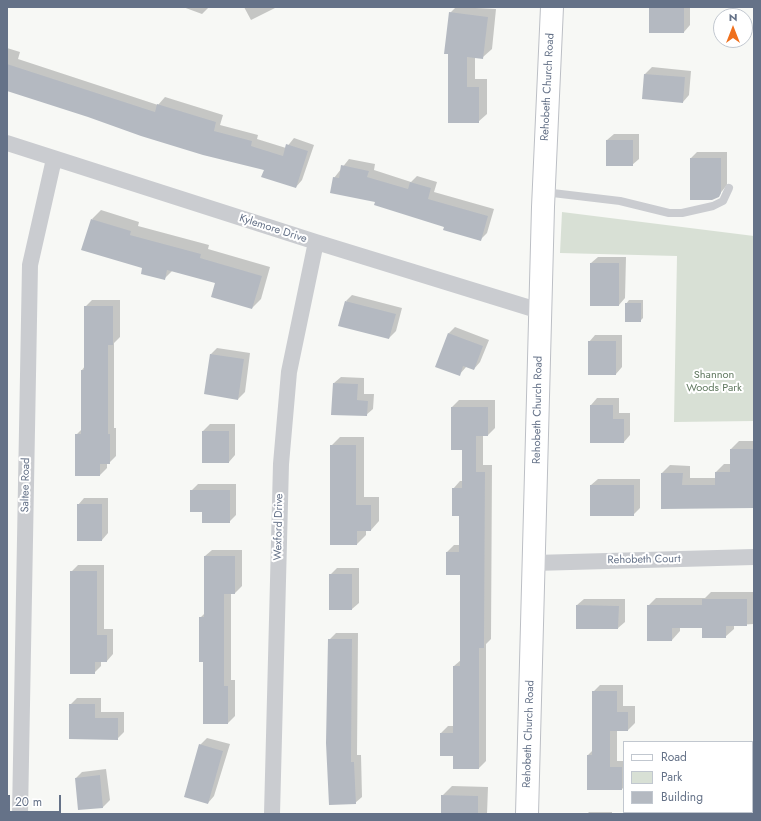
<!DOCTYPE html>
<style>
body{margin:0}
#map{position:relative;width:761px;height:821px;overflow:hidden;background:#f7f8f5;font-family:Jost,sans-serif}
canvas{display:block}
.frame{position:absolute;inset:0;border:8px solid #657288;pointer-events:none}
.legend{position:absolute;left:623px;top:741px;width:130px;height:72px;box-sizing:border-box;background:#fff;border:1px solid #c1c7cf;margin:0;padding:5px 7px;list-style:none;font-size:12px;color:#657288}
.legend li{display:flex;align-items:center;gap:8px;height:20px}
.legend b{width:20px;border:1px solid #c1c7cf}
.north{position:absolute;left:713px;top:8px;width:40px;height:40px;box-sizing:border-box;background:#fff;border:1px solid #c1c7cf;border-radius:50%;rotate:0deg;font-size:11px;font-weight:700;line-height:16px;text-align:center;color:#657288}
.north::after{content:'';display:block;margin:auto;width:14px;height:18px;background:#ef701d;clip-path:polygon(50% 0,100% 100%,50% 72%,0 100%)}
.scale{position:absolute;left:8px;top:795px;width:53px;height:18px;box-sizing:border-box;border:2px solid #657288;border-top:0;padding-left:5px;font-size:12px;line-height:14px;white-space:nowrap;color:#657288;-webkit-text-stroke:3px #fff;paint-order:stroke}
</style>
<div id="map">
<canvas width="761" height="821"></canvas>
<div class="frame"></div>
<ul class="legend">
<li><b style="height:5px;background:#fff"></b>Road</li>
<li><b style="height:11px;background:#d8e0d5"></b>Park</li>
<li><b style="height:11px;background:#b4b9c1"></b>Building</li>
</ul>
<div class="north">N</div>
<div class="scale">20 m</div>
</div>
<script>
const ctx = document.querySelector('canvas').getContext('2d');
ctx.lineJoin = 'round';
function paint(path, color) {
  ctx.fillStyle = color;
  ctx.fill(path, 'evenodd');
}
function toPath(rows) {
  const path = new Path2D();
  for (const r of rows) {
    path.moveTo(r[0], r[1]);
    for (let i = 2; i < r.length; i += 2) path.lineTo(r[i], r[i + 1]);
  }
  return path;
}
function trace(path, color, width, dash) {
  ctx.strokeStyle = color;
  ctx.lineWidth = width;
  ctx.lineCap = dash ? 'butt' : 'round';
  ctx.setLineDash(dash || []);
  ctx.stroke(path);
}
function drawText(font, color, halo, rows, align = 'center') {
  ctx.font = font + ' Jost,sans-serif';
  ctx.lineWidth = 4;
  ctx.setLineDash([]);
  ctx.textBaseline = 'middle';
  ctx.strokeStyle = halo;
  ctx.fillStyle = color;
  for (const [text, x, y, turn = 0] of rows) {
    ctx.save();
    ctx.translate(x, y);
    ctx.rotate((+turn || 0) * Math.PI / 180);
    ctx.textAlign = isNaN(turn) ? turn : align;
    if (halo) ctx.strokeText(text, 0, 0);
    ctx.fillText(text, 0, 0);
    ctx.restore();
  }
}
paint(toPath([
 [562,212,754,236,754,421,674,422,677,256,560,253],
 [752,808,754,808,754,814,663,814,663,812,752,812]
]), '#d8e0d5');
paint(toPath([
 [183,7,209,7,202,14],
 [244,7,277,7,251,20],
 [456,7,496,9,492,49,483,57,475,57,475,79,487,79,487,114,478,122,449,53,450,13],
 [651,7,690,7,690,25,684,32,650,8],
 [7,48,20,52,18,59,158,105,165,97,223,115,220,125,258,135,257,139,286,148,294,138,314,145,302,180,296,187,265,170,7,85],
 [652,67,691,71,689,95,683,102,643,98,645,74],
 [614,134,639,134,639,159,632,165,607,140],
 [697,152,727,152,727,185,718,196,691,158],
 [349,159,375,164,374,170,411,182,417,176,437,182,434,192,494,209,487,233,480,240,376,201,334,178],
 [101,210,139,222,138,226,209,245,208,249,270,267,261,299,252,308,217,283,173,270,164,279,144,267,92,219],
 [598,257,626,257,625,298,619,305,591,263],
 [352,295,402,308,396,331,389,338,346,301],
 [92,300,120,300,120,337,114,343,114,428,116,428,116,456,109,463,107,463,107,468,100,475,76,475,76,435,82,429,82,370,85,366,85,307],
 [629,300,643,300,643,318,640,321,626,304],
 [455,327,489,340,480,362,474,369,467,366,459,375,449,333],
 [595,335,622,335,622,367,616,374,589,342],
 [217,348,250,353,245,392,238,399,210,355],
 [341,377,364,378,364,394,374,394,373,409,366,415,334,383],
 [597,398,619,398,619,413,630,413,630,435,624,442,591,405],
 [459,400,495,400,495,428,488,435,483,435,483,465,492,465,491,639,486,644,486,761,479,768,454,768,454,755,441,733,448,726,454,726,454,666,461,660,461,574,447,552,454,545,460,545,460,515,453,489,460,481,463,481,463,449,452,407],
 [210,424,235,424,235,455,229,462,203,462,203,431],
 [340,437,364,437,364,497,379,497,379,521,371,530,366,530,366,535,357,544,331,544,331,446],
 [739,441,754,441,754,507,662,508,662,473,670,465,690,466,690,478,716,478,716,472,724,464,731,464,731,449],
 [598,479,640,479,640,508,633,515,591,485],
 [198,484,236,484,236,515,229,522,203,511,191,491],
 [84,498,108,498,108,533,102,540,78,505],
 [212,550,242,550,242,586,235,593,231,593,231,680,235,680,235,716,228,723,204,661,200,618,205,613,205,556],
 [78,565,104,565,104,629,113,629,113,654,107,661,101,661,101,666,94,673,71,572],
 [337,568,359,568,359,603,352,609,330,575],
 [711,592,754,592,754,624,734,625,734,629,725,637,703,627,680,627,680,631,672,640,648,640,648,606,656,598,705,598],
 [584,599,625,599,625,622,618,628,577,605],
 [336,633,358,633,357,755,361,755,362,797,355,803,329,640],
 [600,685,623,685,623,706,635,706,635,723,628,730,617,730,617,761,624,761,624,787,622,789,588,755,593,750,593,692],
 [77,698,101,698,101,712,124,712,124,732,117,739,70,705],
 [207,738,230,744,214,796,208,803,200,745],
 [106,769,110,800,103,807,79,809,76,778,82,772],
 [452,786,488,787,487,814,442,814,442,796],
 [623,809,624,812,649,812,649,814,623,814],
 [589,812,612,812,612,814,587,814]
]), '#0003');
paint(toPath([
 [649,8,684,8,684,33,649,33],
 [449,12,488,17,483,59,467,57,467,87,479,87,479,123,448,123,448,54,444,54],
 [7,64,155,112,157,104,216,122,214,131,252,141,251,146,283,156,286,144,308,151,296,188,261,177,264,170,203,155,141,136,88,117,7,91],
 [644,74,685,77,683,103,642,99],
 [606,140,633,140,633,166,606,166],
 [690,158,721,158,721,193,719,197,712,200,690,200],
 [341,165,369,171,367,177,408,189,410,182,431,188,428,199,488,216,481,241,443,230,444,227,374,205,375,202,330,193,333,177,339,178],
 [91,219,131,231,130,235,201,254,200,258,262,276,252,309,211,297,215,283,167,270,165,280,141,274,142,268,81,250],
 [590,263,619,263,619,306,590,306],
 [345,301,396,314,389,339,338,326],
 [625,303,641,303,641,322,625,322],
 [84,306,113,306,113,345,108,345,108,434,110,434,110,464,100,464,100,476,75,476,75,434,81,434,81,370,84,370],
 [448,333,483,346,474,370,463,366,460,376,435,367],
 [588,341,616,341,616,375,588,375],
 [210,354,244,359,238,400,204,394],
 [333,383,358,384,357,400,368,401,367,416,331,415],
 [590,405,613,405,613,419,624,419,624,443,590,443],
 [451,407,488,407,488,436,476,436,476,472,485,472,484,648,479,648,479,769,453,769,453,756,440,756,440,733,453,733,453,666,460,666,460,575,446,575,446,552,459,552,459,516,452,516,452,488,462,488,462,450,451,450],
 [202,431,229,431,229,463,202,463],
 [330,445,356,445,356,505,371,505,371,531,357,531,357,545,330,545],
 [730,449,754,449,754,508,661,509,661,473,683,473,682,485,715,485,715,472,730,472],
 [590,485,634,485,634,516,590,516],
 [190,490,230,490,230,523,202,523,202,512,190,512],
 [77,504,102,504,102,541,77,541],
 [204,556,235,556,235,594,224,594,224,686,228,686,228,724,203,724,203,662,199,662,199,617,204,617],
 [70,571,97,571,97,635,107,635,107,662,95,662,95,674,70,674],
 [329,574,352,574,352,610,329,610],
 [702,599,747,599,747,626,726,626,726,638,702,638,702,628,672,628,672,641,647,641,647,605,702,605],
 [576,605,619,606,618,629,576,629],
 [328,639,352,639,351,762,354,762,356,804,329,805,326,743],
 [592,691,617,691,617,712,628,712,628,731,610,731,610,767,622,767,622,790,587,790,587,755,592,755],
 [69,704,95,704,95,718,118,718,118,740,69,739],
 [199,744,223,751,208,804,184,797],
 [100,775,103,808,78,810,75,778],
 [441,795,478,796,478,814,441,814]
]), '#b4b9c1');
const secondary = toPath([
 [527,814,543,207,552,7]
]);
trace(secondary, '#bcbfc5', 24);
trace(toPath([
 [544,192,620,201,669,213,682,213,713,206,723,201,729,188]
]), '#caccd0', 8);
trace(toPath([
 [7,143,316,242,540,311],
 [534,563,754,557],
 [20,814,30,265,54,159],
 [272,814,281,464,289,372,316,242]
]), '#caccd0', 16);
trace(secondary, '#fff', 22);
drawText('11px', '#657288', '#fff', [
 ["Rehobeth Church Road",548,87,-87],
 ["Kylemore Drive",273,229,18],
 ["Rehobeth Church Road",538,410,-89],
 ["Saltee Road",26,485,-89],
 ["Wexford Drive",279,527,-89],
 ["Rehobeth Court",644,560,-1],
 ["Rehobeth Church Road",529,734,-88]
]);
drawText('11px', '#617960', '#fff', [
 ["Shannon",714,375],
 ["Woods Park",714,388]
]);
</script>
